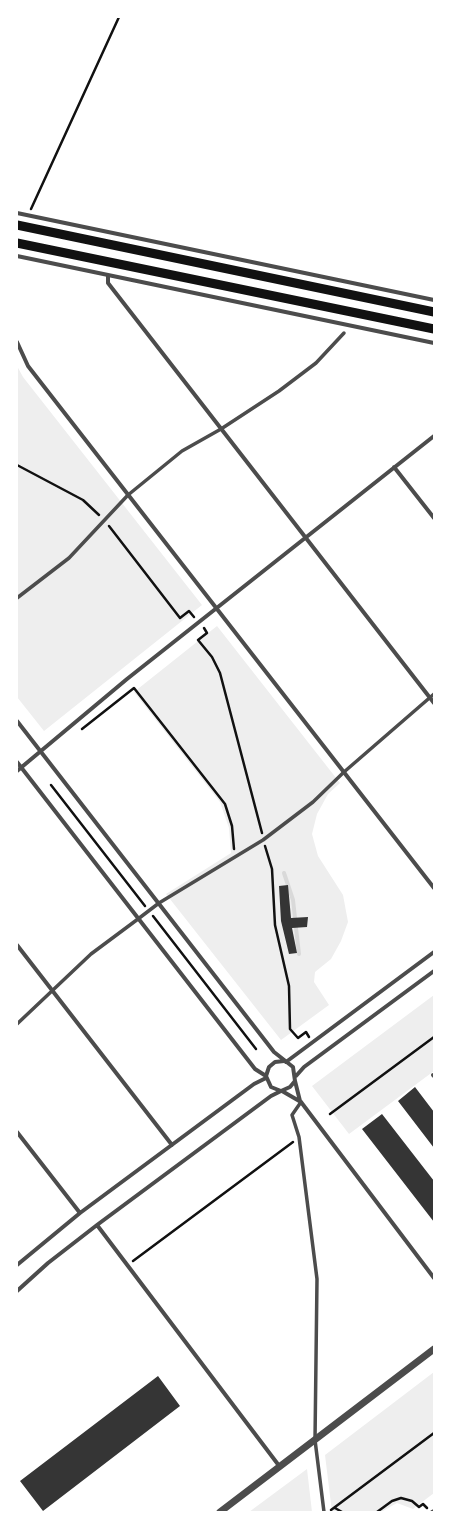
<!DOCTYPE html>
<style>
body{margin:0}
#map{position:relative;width:451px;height:1529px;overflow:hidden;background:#fff;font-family:"Open Sans",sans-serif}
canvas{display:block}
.frame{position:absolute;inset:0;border:18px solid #fff;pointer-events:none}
</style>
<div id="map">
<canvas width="451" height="1529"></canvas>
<div class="frame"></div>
</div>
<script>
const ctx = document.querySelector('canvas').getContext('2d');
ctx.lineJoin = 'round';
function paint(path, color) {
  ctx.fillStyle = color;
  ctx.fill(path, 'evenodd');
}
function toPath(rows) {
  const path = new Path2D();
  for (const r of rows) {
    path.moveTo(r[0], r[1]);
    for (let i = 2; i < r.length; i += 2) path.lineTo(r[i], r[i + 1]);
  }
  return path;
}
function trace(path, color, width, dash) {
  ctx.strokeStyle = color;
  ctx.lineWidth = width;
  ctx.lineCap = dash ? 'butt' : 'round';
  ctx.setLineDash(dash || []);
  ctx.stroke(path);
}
paint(toPath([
 [17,366,23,377,202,605,44,731,17,697],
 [217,626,340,783,328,794,317,814,312,834,318,856,343,895,348,922,341,941,331,959,315,972,314,982,329,1005,281,1040,166,894,231,853,229,828,220,802,134,692],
 [434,995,434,1071,349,1134,312,1086],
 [434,1372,434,1493,413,1509,397,1503,381,1512,332,1512,325,1455],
 [307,1469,312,1512,249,1512]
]), '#eee');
trace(toPath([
 [284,873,293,900,295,918],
 [296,928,299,954]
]), '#d9d9d9', 4);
paint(toPath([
 [288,885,291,918,308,917,307,927,292,928,297,953,289,954,281,921,279,886],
 [415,1087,434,1112,434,1148,398,1101],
 [382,1114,434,1181,434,1222,362,1129],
 [158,1376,180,1406,43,1511,20,1481]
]), '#353535');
trace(toPath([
 [31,209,119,17],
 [17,465,83,500,99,515],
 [109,526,180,618,189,611,194,617],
 [204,628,207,633,198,640,212,657,220,673,262,833],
 [82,729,134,688,225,804,232,826,234,849],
 [51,785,145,906],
 [265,846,272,869,275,925,289,986,290,1029,298,1038,306,1032,309,1037],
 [153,916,256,1049],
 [330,1114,434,1037],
 [133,1261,293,1142],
 [335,1508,342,1512],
 [331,1510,434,1433],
 [377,1512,392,1501,401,1498,412,1501,419,1507,423,1504,427,1508]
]), '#111', 2.5);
trace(toPath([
 [17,598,69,558,128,495,182,451,221,429,279,391,316,363,344,333],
 [17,1024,91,954,138,919,159,903,263,840,313,802,344,772,434,694],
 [301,1102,292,1115,299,1137,317,1279,315,1440,324,1512]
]), '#4c4c4c', 3.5);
trace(toPath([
 [17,213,434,300],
 [17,256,434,343],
 [108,276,108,283,434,703],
 [17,342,28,366,434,888],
 [394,467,434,518],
 [17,721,274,1052,293,1067,295,1081,290,1087,281,1091,271,1087,266,1076,269,1067,275,1062,284,1061],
 [17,762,255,1069,266,1076],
 [17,771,127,679,434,436],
 [17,945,172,1145],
 [286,1062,434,952],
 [433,1075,434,1076],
 [296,1076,304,1067,434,971],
 [295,1081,300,1101],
 [282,1091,301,1102,434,1278],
 [17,1132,80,1213],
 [97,1225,280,1467],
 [17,1265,80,1213,254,1084,266,1078],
 [17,1291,48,1263,97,1225,271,1096,281,1091],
 [432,1512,434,1511]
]), '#4c4c4c', 4);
trace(toPath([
 [220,1512,434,1349]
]), '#4c4c4c', 7);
trace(toPath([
 [17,225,434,312],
 [17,243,434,329]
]), '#111', 9);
</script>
